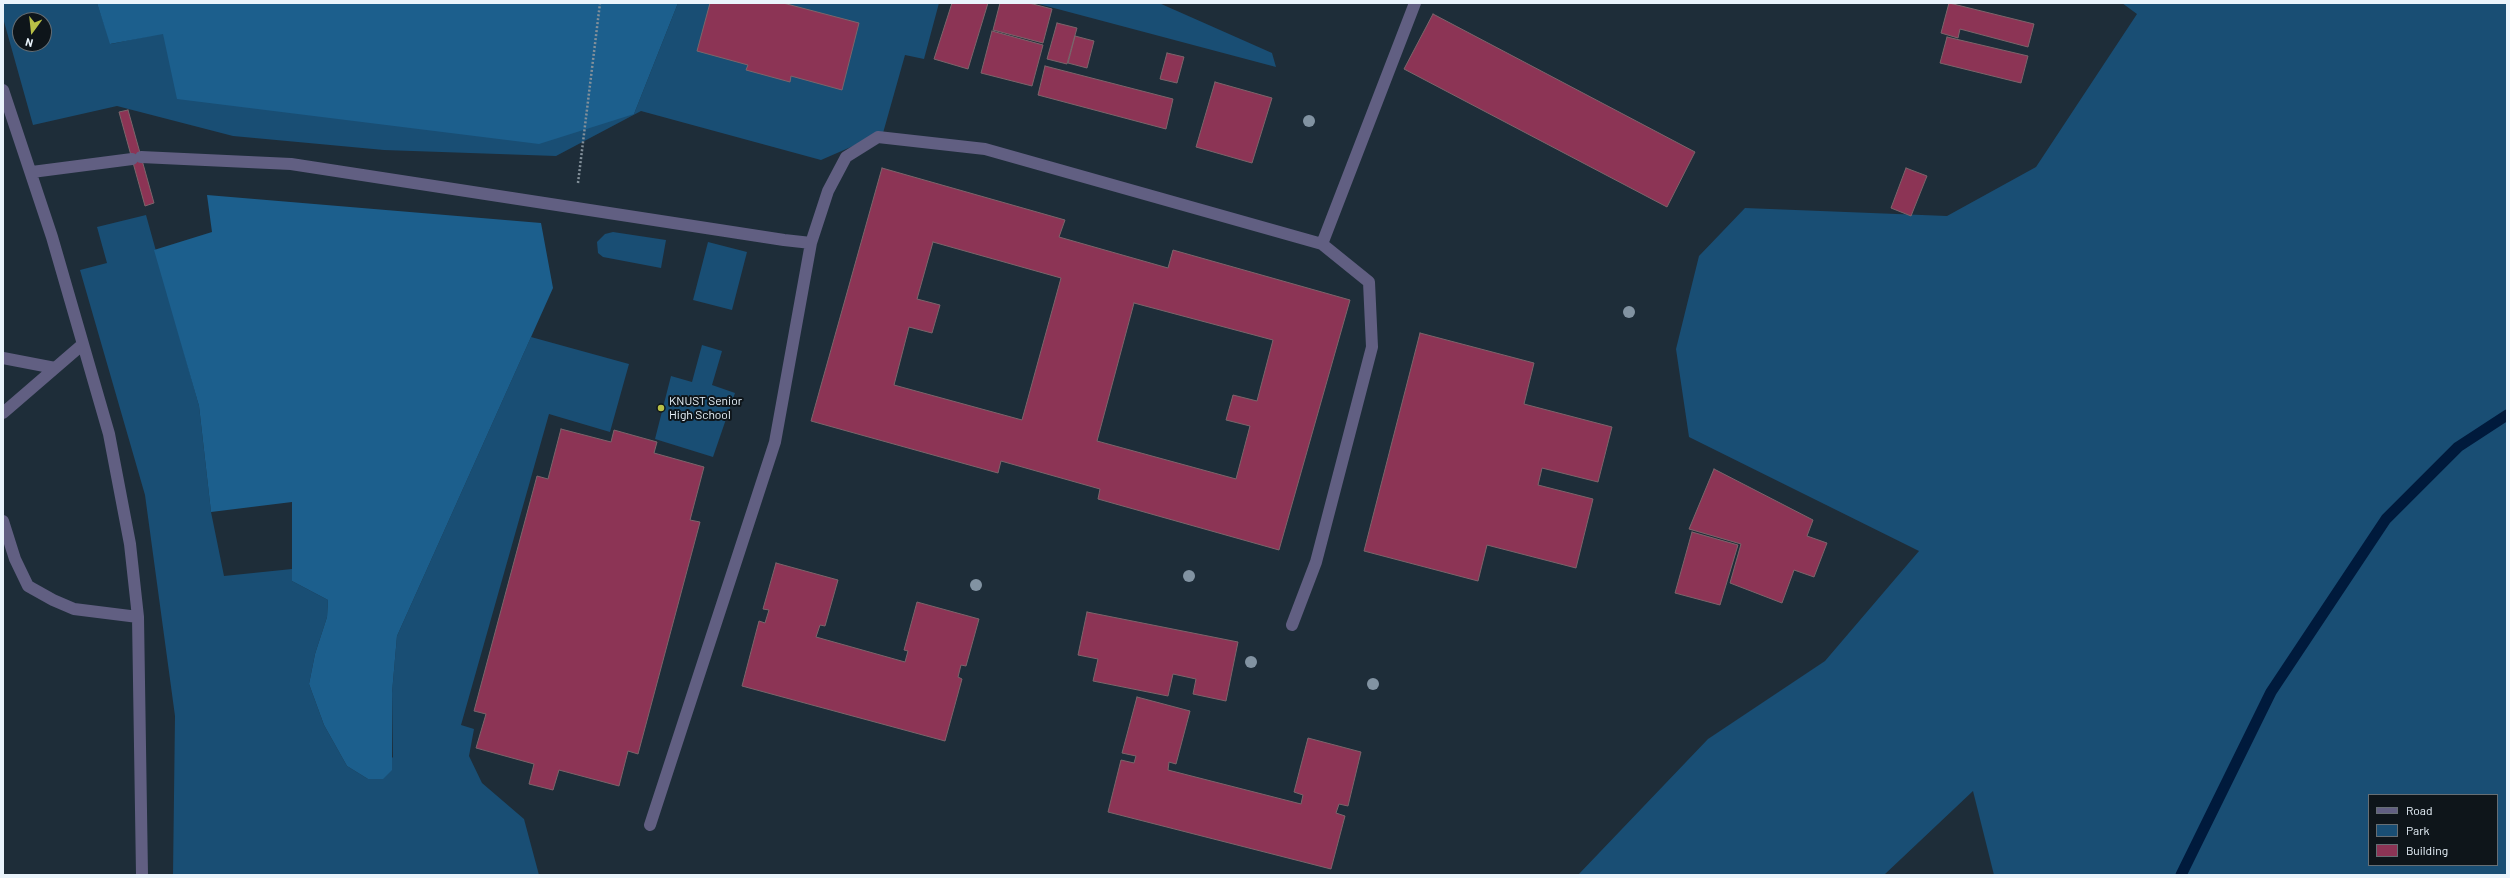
<!DOCTYPE html>
<style>
body{margin:0}
#map{position:relative;width:2510px;height:878px;overflow:hidden;background:#1e2d39;font-family:Barlow,sans-serif}
canvas{display:block}
.frame{position:absolute;inset:0;border:4px solid #eaf4fc;pointer-events:none}
.legend{position:absolute;left:2368px;top:794px;width:130px;height:72px;box-sizing:border-box;background:#0e151a;border:1px solid #666e74;margin:0;padding:5px 7px;list-style:none;font-size:12px;color:#eaf4fc}
.legend li{display:flex;align-items:center;gap:8px;height:20px}
.legend b{width:20px;border:1px solid #666e74}
.north{position:absolute;left:12px;top:12px;width:40px;height:40px;box-sizing:border-box;background:#0e151a;border:1px solid #666e74;border-radius:50%;rotate:195deg;font-size:11px;font-weight:700;line-height:16px;text-align:center;color:#eaf4fc}
.north::after{content:'';display:block;margin:auto;width:14px;height:18px;background:#b9c046;clip-path:polygon(50% 0,100% 100%,50% 72%,0 100%)}
</style>
<div id="map">
<canvas width="2510" height="878"></canvas>
<div class="frame"></div>
<ul class="legend">
<li><b style="height:5px;background:#615f82"></b>Road</li>
<li><b style="height:11px;background:#194e74"></b>Park</li>
<li><b style="height:11px;background:#8c3455"></b>Building</li>
</ul>
<div class="north">N</div>
</div>
<script>
const ctx = document.querySelector('canvas').getContext('2d');
ctx.lineJoin = 'round';
function paint(path, color) {
  ctx.fillStyle = color;
  ctx.fill(path, 'evenodd');
}
function toPath(rows) {
  const path = new Path2D();
  for (const r of rows) {
    path.moveTo(r[0], r[1]);
    for (let i = 2; i < r.length; i += 2) path.lineTo(r[i], r[i + 1]);
  }
  return path;
}
function trace(path, color, width, dash) {
  ctx.strokeStyle = color;
  ctx.lineWidth = width;
  ctx.lineCap = dash ? 'butt' : 'round';
  ctx.setLineDash(dash || []);
  ctx.stroke(path);
}
function drawText(font, color, halo, rows, align = 'center') {
  ctx.font = font + ' Barlow,sans-serif';
  ctx.lineWidth = 4;
  ctx.setLineDash([]);
  ctx.textBaseline = 'middle';
  ctx.strokeStyle = halo;
  ctx.fillStyle = color;
  for (const [text, x, y, turn = 0] of rows) {
    ctx.save();
    ctx.translate(x, y);
    ctx.rotate((+turn || 0) * Math.PI / 180);
    ctx.textAlign = isNaN(turn) ? turn : align;
    if (halo) ctx.strokeText(text, 0, 0);
    ctx.fillText(text, 0, 0);
    ctx.restore();
  }
}
paint(toPath([
 [3,3,97,3,111,44,163,33,634,114,678,3,939,3,924,59,905,55,883,133,821,160,641,111,556,156,384,150,233,136,117,106,33,125,3,18],
 [20,20,44,20,44,44,20,44],
 [1035,3,1159,3,1272,53,1276,67],
 [2122,3,2507,3,2507,875,1994,875,1973,791,1884,875,1578,875,1708,739,1825,661,1919,551,1689,437,1676,349,1699,256,1745,208,1947,216,2036,167,2137,14],
 [2369,795,2497,795,2497,865,2369,865],
 [146,215,199,406,211,512,224,576,292,569,292,581,328,600,327,617,315,654,309,684,324,725,347,766,368,779,393,757,392,693,397,636,531,337,629,364,610,432,549,414,461,725,474,729,469,756,482,783,524,819,539,875,173,875,175,716,145,495,80,270,107,263,97,227],
 [613,232,666,240,661,268,603,257,598,253,597,242,605,234],
 [708,242,747,252,732,310,693,300],
 [702,345,722,351,712,385,735,393,713,457,655,439,671,376,692,382]
]), '#194e74');
paint(toPath([
 [97,3,678,3,634,114,539,144,177,99,163,34,110,44],
 [207,195,541,223,553,288,397,636,392,693,392,770,383,779,368,779,347,766,324,725,309,684,315,654,327,617,328,600,292,581,292,502,211,512,199,406,154,250,212,232]
]), '#1c5f8d');
trace(toPath([
 [2181,875,2271,692,2386,519,2458,447,2507,415]
]), '#001a3c', 11);
const building = toPath([
 [710,3,783,3,859,23,842,90,791,76,790,82,746,70,748,65,697,51,710,3],
 [952,3,988,3,968,69,934,59,952,3],
 [1000,3,1029,3,1052,9,1043,43,993,30,1000,3],
 [1949,3,2034,24,2028,47,1960,29,1958,38,1941,33,1949,3],
 [1433,14,1695,152,1667,207,1404,69,1433,14],
 [1057,23,1077,28,1067,64,1047,59,1057,23],
 [992,31,1043,45,1032,86,981,73,992,31],
 [1075,36,1094,41,1087,68,1068,63,1075,36],
 [1947,37,2028,56,2021,83,1940,63,1947,37],
 [1167,53,1184,57,1177,83,1160,79,1167,53],
 [1045,66,1173,99,1166,129,1038,95,1045,66],
 [1215,82,1272,98,1252,163,1196,147,1215,82],
 [128,110,154,203,145,206,119,112,128,110],
 [882,168,1065,220,1059,237,1168,268,1173,250,1350,300,1279,550,1098,499,1100,489,1001,461,998,473,811,421,882,168],
 [933,242,1061,278,1022,420,894,385,909,327,932,333,940,305,917,299,933,242],
 [1134,303,1273,340,1257,401,1233,395,1226,420,1250,426,1236,479,1097,441,1134,303],
 [1906,168,1927,176,1911,216,1891,208,1906,168],
 [1420,333,1534,363,1524,404,1612,427,1598,482,1542,468,1538,485,1593,499,1576,568,1487,545,1478,581,1364,551,1420,333],
 [561,429,611,442,614,430,657,442,654,453,704,467,690,520,700,522,638,754,628,751,619,786,559,770,553,790,529,784,534,764,476,748,486,714,474,711,537,476,548,479,561,429],
 [1714,469,1813,520,1807,536,1827,543,1814,577,1794,570,1782,603,1730,583,1741,544,1689,529,1714,469],
 [1692,532,1738,545,1720,605,1675,593,1692,532],
 [776,563,838,580,825,626,820,625,816,637,905,662,908,651,904,650,917,602,979,619,966,666,961,665,958,677,962,679,945,741,742,686,759,621,765,623,769,610,763,609,776,563],
 [1087,612,1238,642,1226,701,1193,694,1196,679,1173,674,1168,696,1093,681,1098,659,1078,655,1087,612],
 [1137,697,1190,711,1176,764,1169,762,1168,770,1301,804,1303,795,1294,792,1308,738,1361,752,1348,806,1339,804,1336,813,1345,816,1331,869,1108,812,1121,760,1134,763,1136,756,1122,753,1137,697]
]);
paint(building, '#8c3455');
trace(building, '#7c656b', 1);
trace(toPath([
 [578,183,600,3]
]), '#83909a', 2.5, [2, 2]);
trace(toPath([
 [3,90,52,237,109,434,130,544,138,617,142,875],
 [141,157,291,164,784,240,811,243,828,191,846,157,878,137,985,149,1322,244,1369,282,1372,347,1316,562,1292,625],
 [32,172,132,159],
 [1322,244,1415,3],
 [3,358,55,368],
 [3,413,83,344],
 [3,521,15,559,28,586,53,600,74,609,138,617],
 [650,825,775,442,811,243]
]), '#615f82', 12);
ctx.fillStyle = '#8293a2';
for (const [x, y] of [
 [1309,121],
 [1629,312],
 [1189,576],
 [976,585],
 [1251,662],
 [1373,684]
]) {
  ctx.beginPath();
  ctx.arc(x, y, 6, 0, 2 * Math.PI);
  ctx.fill();
}
for (const [x, y, r, color] of [
 [661,408,4,"#b9c046"]
]) {
  const dot = new Path2D();
  dot.arc(x, y, r, 0, 2 * Math.PI);
  ctx.fillStyle = color;
  ctx.fill(dot);
  trace(dot, '#0e151a', 1.5);
}
drawText('12px', '#eaf4fc', '#0e151a', [
 ["KNUST Senior",669,401],
 ["High School",669,415]
], 'left');
</script>
